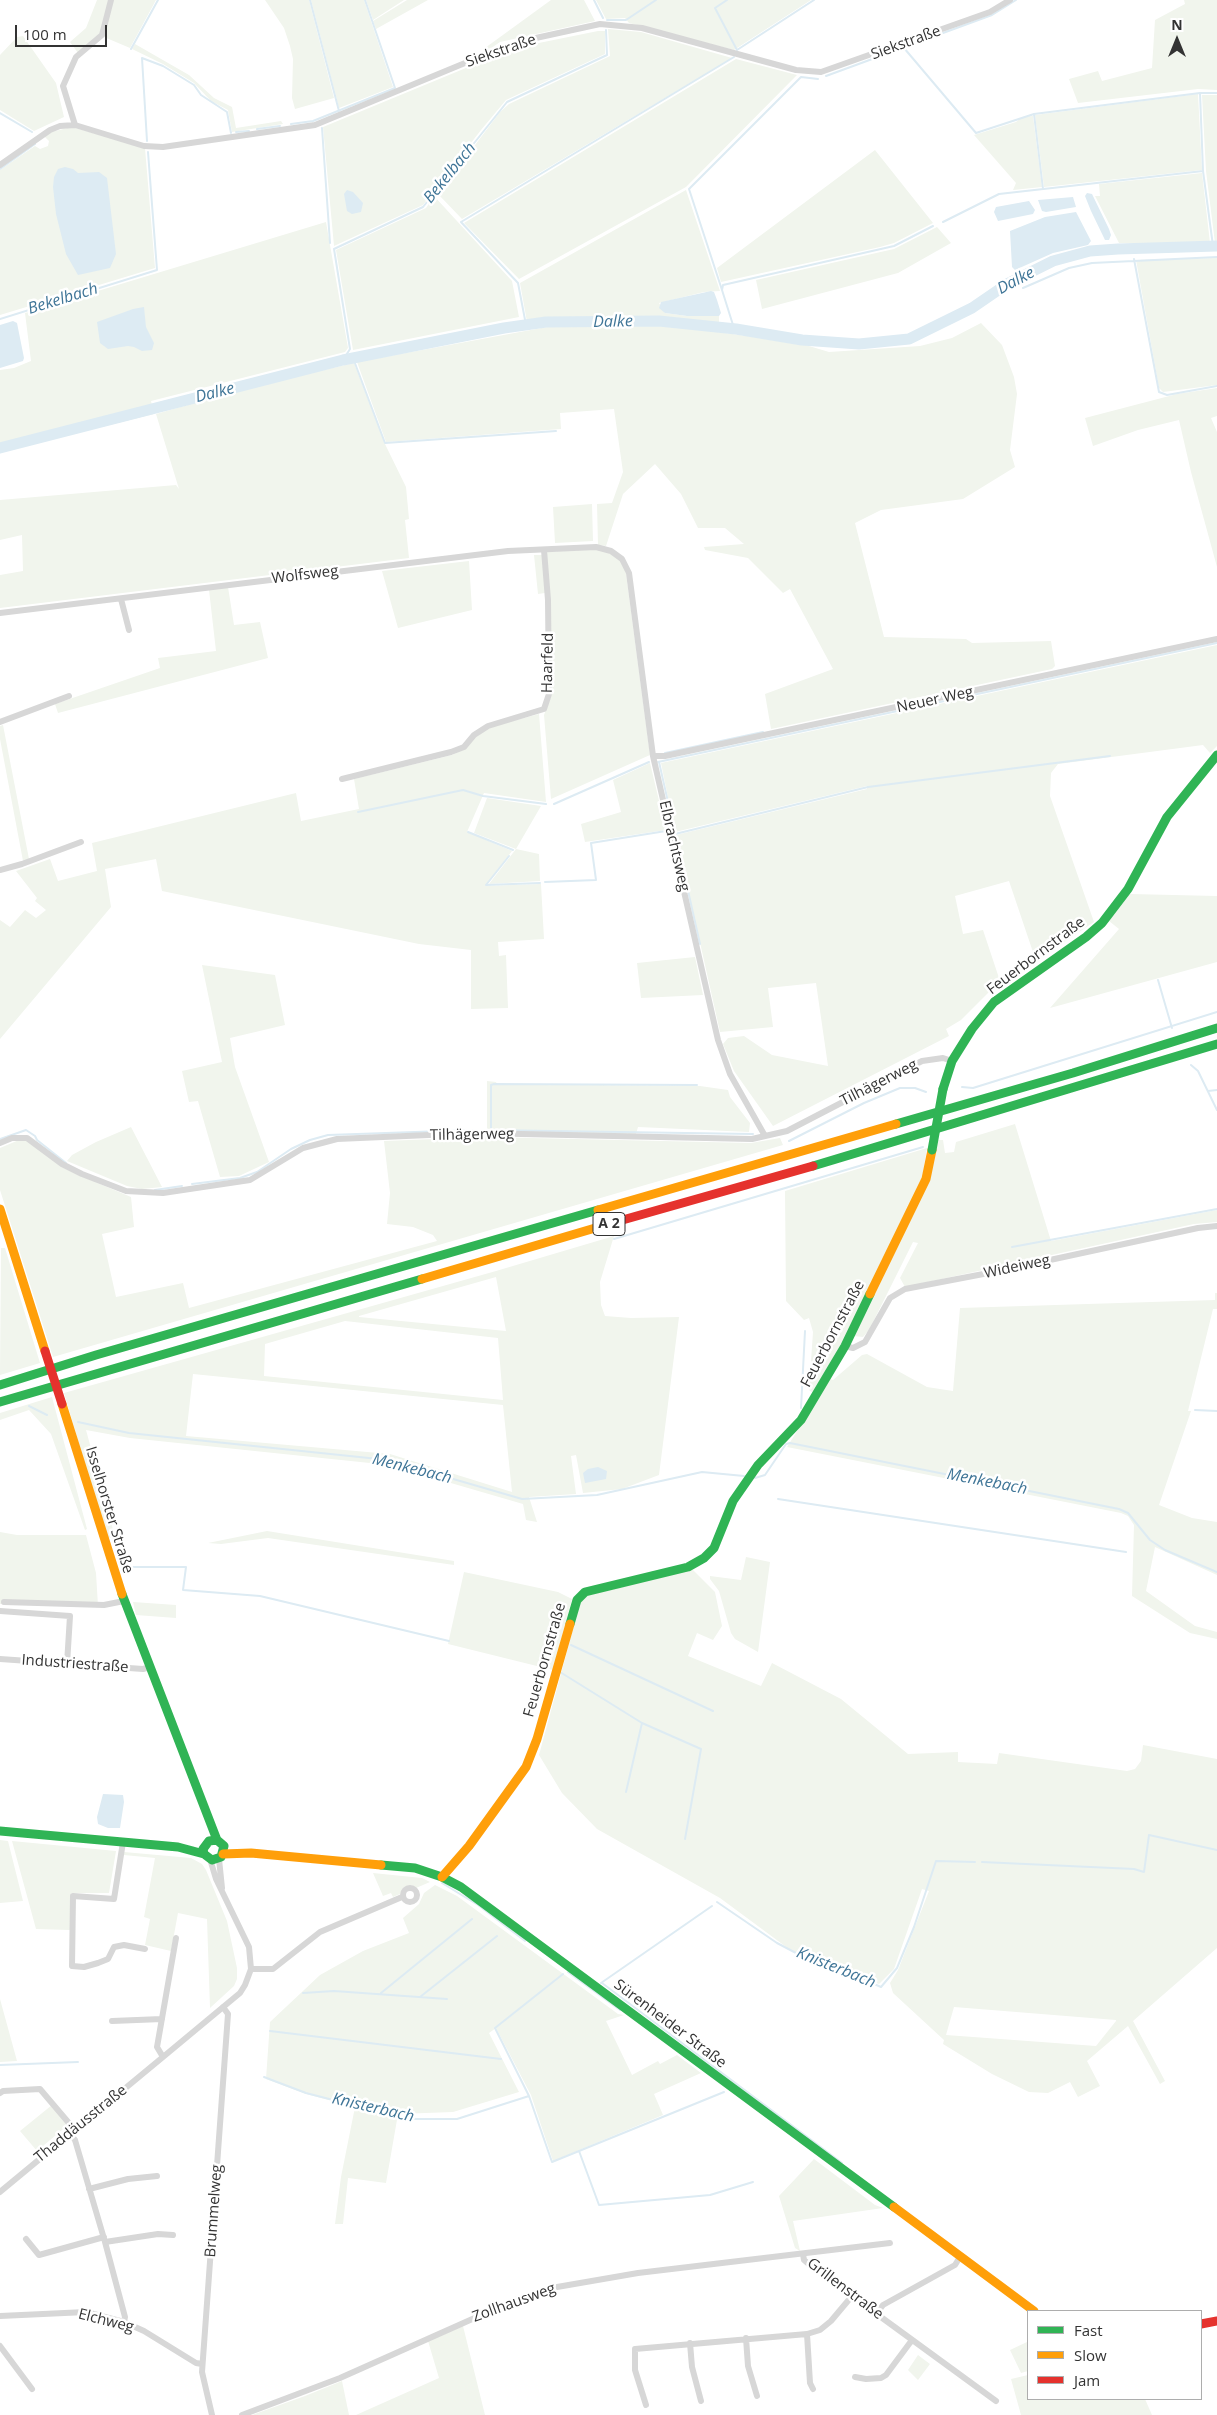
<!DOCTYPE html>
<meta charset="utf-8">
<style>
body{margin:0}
#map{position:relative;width:1217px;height:2415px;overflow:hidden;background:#fff;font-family:"Open Sans",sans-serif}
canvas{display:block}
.legend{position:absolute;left:1027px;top:2310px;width:175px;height:90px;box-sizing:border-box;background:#fff;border:1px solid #adadad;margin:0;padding:6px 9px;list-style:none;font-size:15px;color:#333}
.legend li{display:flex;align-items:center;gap:10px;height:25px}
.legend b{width:25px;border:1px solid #adadad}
.north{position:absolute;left:1152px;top:15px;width:50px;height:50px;-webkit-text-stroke:4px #fff;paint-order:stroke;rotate:0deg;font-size:14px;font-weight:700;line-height:20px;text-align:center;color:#333}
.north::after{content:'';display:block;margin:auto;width:18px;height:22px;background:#333;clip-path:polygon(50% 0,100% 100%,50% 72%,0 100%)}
.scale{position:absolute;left:15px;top:25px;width:92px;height:22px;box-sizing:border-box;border:2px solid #333;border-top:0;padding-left:6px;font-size:15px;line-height:18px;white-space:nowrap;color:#333;-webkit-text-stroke:4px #fff;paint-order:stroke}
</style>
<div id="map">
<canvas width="1217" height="2415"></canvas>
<ul class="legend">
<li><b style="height:6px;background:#30b455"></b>Fast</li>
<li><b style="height:6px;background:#ff9f0a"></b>Slow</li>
<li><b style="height:6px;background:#e5322d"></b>Jam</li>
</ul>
<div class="north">N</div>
<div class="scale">100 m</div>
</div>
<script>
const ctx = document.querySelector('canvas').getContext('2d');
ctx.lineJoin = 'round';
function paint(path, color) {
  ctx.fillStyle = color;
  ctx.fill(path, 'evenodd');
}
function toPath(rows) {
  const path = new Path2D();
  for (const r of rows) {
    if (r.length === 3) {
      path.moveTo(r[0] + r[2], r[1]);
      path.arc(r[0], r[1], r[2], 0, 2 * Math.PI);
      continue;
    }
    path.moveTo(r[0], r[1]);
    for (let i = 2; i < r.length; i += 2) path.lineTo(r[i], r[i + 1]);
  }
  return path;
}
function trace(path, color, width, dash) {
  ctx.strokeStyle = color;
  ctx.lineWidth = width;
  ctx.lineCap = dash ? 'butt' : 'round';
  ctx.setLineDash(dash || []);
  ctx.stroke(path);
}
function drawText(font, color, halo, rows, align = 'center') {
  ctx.font = font + ' "Open Sans",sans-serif';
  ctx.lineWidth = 5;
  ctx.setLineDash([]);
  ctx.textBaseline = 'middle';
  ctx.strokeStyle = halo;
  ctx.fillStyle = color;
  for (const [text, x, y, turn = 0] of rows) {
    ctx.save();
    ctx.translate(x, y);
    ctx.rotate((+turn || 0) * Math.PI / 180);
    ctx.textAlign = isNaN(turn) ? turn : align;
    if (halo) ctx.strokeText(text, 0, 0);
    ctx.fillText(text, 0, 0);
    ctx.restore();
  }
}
paint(toPath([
 [97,0,109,0,100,34,78,53,70,42,86,28],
 [113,0,156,0,130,48,104,37],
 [265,0,309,0,334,98,295,109,292,98,293,59,290,46,284,28],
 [311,0,364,0,393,87,339,108],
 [366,0,404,0,373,20],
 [407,0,428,0,376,29,373,21],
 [551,0,584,0,595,21,500,42,487,51,485,48],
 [596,0,811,0,734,50,629,23,625,18,606,19],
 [1184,0,1217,0,1217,90,1198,89,1078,103,1069,79,1098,71,1102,81,1152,68,1155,20,1185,4],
 [608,29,641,32,732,58,462,219,438,194,500,112,509,104,610,56],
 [598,31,605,31,605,54,506,100,481,130,423,205,334,246,323,127,495,56,524,46],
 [23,36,56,83,64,117,34,131,0,110,0,55,17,37],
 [135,44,189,75,214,98,232,107,236,128,281,121,283,124,232,132,228,110,211,101,194,83,163,64,132,49],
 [736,59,797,75,686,187,519,279,464,223],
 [1198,94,1202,170,1044,187,1035,115],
 [1202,95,1217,95,1217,243,1215,243,1206,171],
 [1033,116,1042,187,1013,190,1016,183,974,135,1016,122,1022,117],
 [72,127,145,148,155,268,0,315,0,170,35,146,40,149,48,146,49,141,44,136,51,132],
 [875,150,933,223,894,243,880,247,721,282,717,268],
 [1202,173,1210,243,1119,243,1095,196,1100,196,1099,184],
 [686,190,720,291,704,292,659,303,665,313,687,316,719,316,719,324,659,317,546,319,527,322,520,283],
 [434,196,512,281,519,317,353,350,336,250,426,208],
 [326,222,348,348,345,352,151,401,154,414,0,452,0,370,14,368,31,361,25,313],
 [937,227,951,243,898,273,762,309,756,280,894,249],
 [1217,258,1217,385,1163,392,1159,388,1136,260],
 [981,323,1002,345,1014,377,1017,394,1010,450,1015,467,963,499,881,510,855,523,884,637,966,639,972,643,1051,641,1055,666,1052,669,771,729,765,694,833,669,790,589,783,593,748,558,705,550,704,547,744,544,725,528,698,528,681,494,655,464,623,494,606,546,598,545,597,504,612,503,623,472,614,409,560,413,561,429,386,442,357,362,547,327,658,324,799,343,829,352,920,346,952,338],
 [354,363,385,444,406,487,409,519,405,520,409,558,0,608,0,575,23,571,22,535,0,540,0,500,176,485,179,489,156,414,251,387],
 [1217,388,1217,416,1211,418,1217,432,1217,567,1191,472,1179,420,1138,430,1093,446,1085,418,1177,394],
 [592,504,593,541,555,543,553,507],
 [596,549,610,553,621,560,626,573,650,755,551,799,544,715,552,694,545,552],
 [534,555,542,555,545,593,538,594],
 [469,561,472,610,398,628,382,571],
 [228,587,234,625,260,622,268,658,58,713,55,704,160,668,158,658,216,651,209,590],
 [1217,645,1217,746,1210,753,1203,745,1058,764,1051,773,1050,796,1094,922,1036,961,1009,881,955,896,963,934,983,930,1000,981,961,1020,946,1029,949,1036,773,1126,734,1071,723,1044,728,1038,744,1036,772,1055,828,1066,816,983,768,988,773,1027,720,1032,676,835,867,789,867,786,675,832,661,763],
 [539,714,546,802,484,793,467,832,512,851,485,886,541,884,544,939,498,942,499,956,506,955,508,1008,471,1009,471,950,419,944,162,891,156,859,105,869,111,907,0,1039,0,920,10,927,25,910,36,918,46,910,35,901,37,898,16,871,50,859,58,881,97,871,92,843,296,793,301,821,359,809,354,779,452,755,464,749,482,731,490,727],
 [3,725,29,859,23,861,0,739,0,726],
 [650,763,666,830,585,842,581,824,621,812,613,780],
 [487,798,541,806,516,849,539,854,540,881,489,884,516,849,474,833],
 [1130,894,1217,896,1217,962,1050,1008,1119,929,1109,921],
 [695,957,703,995,641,998,637,963],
 [202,965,275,975,285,1025,230,1038,235,1067,269,1162,239,1176,220,1177,198,1101,189,1102,182,1071,222,1062],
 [487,1081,496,1082,497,1084,700,1086,728,1090,730,1097,750,1123,749,1132,638,1127,636,1134,487,1132],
 [1015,1124,1051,1241,1217,1210,1217,1222,1194,1224,905,1287,900,1278,918,1243,913,1242,869,1330,863,1337,854,1336,930,1180,937,1140,943,1140,945,1153,954,1152,956,1142],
 [131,1127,162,1187,142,1189,127,1186,67,1161,72,1155,96,1142],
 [487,1137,751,1143,780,1138,783,1145,53,1357,0,1190,0,1148,19,1140,26,1140,81,1176,131,1197,134,1227,102,1234,116,1297,183,1283,189,1308,437,1241,433,1235,413,1227,387,1224,390,1193,384,1141],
 [927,1148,922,1178,847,1333,813,1393,809,1390,813,1332,809,1318,804,1320,786,1301,785,1191],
 [614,1236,600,1282,601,1305,605,1316,631,1318,679,1317,659,1475,622,1489,583,1493,576,1455,571,1456,576,1494,529,1497,537,1522,526,1520,523,1504,389,1465,130,1438,86,1430,115,1537,107,1538,64,1393,496,1271],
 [496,1277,506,1331,359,1317,359,1316],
 [345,1321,498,1338,503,1400,264,1376,265,1344],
 [193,1374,503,1405,512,1492,390,1454,186,1436],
 [1,1248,5,1248,40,1363,0,1375],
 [1215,1293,1217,1293,1217,1309,1213,1309,1188,1411,1191,1411,1159,1505,1192,1518,1217,1522,1217,1575,1155,1547,1146,1591,1195,1626,1217,1632,1217,1639,1190,1633,1132,1596,1134,1525,1128,1516,1121,1513,787,1447,830,1379,833,1380,862,1355,867,1354,927,1387,953,1391,960,1308,1215,1300],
 [52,1397,87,1529,85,1530,51,1434,29,1410,0,1420,0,1413],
 [267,1531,454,1561,454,1565,268,1538,221,1544,208,1543],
 [0,1532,17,1535,86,1535,96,1573,98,1606,0,1604],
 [746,1557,770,1562,758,1652,735,1639,731,1633,719,1591,710,1579,710,1576,741,1580],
 [689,1569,693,1570,715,1592,722,1626,713,1640,697,1633,688,1656,761,1686,772,1663,841,1699,908,1754,958,1752,958,1762,997,1764,999,1753,1127,1771,1135,1769,1141,1761,1143,1745,1217,1759,1217,1948,1133,2021,1165,2081,1160,2084,1128,2026,1087,2061,1100,2086,1078,2097,1070,2082,1048,2093,1029,2092,992,2074,943,2044,944,2040,893,1993,890,1983,898,1970,929,1891,922,1889,894,1969,879,1984,793,1952,720,1898,597,1829,562,1793,539,1755,582,1596],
 [954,2007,1116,2020,1116,2021,1096,2046,946,2035],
 [464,1572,558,1592,572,1599,553,1670,448,1644],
 [133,1602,176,1605,176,1618,136,1615],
 [0,1840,8,1841,23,1901,0,1903],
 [12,1841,116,1851,109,1893,71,1893,70,1930,36,1929],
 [124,1852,191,1858,202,1864,206,1870,227,1921,237,1968,237,1979,234,1986,210,2008,207,1919,178,1913,171,1951,145,1945,150,1919,144,1917,155,1858,124,1855],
 [373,1873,422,1878,430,1882,416,1888,412,1886,406,1886,400,1894,393,1897,391,1893,383,1896],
 [435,1885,457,1896,618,2014,624,2015,606,2021,632,2075,658,2061,660,2064,677,2055,701,2073,654,2094,663,2115,553,2161,531,2095,496,2028,489,2033,519,2092,453,2112,398,2114,386,2183,348,2178,343,2224,335,2224,341,2177,355,2107,306,2094,266,2079,270,2022,320,1975,363,1951,409,1933,403,1918,419,1904,424,1893],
 [0,1999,17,2061,0,2062],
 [52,2105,68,2125,37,2151,20,2131],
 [814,2159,875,2205,883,2208,793,2221,800,2251,795,2248,779,2196],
 [463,2326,485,2415,356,2415,439,2378,428,2341],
 [1028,2339,1028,2371,1021,2373,1010,2350,1027,2342],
 [918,2355,930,2364,918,2380,908,2370],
 [1028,2375,1028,2399,1145,2399,1152,2415,1021,2415,1011,2379],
 [342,2381,349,2415,252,2415,305,2396]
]), '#f1f5ed');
paint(toPath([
 [65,167,73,169,78,173,99,172,107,178,116,254,110,268,78,275,66,254,56,214,53,187,54,177,58,169],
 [347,190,353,192,363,203,361,212,352,214,347,211,344,194],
 [1087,193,1092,194,1109,229,1111,235,1109,240,1105,240,1091,211,1085,196],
 [1073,197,1076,207,1046,212,1042,211,1038,200],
 [1029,201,1035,210,1033,214,998,221,994,212,996,207],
 [1076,212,1091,241,1088,245,1053,253,1015,270,1012,267,1010,231,1045,217],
 [711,291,714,292,717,300,721,313,719,316,687,316,665,313,659,308,661,302],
 [144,307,146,327,154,343,152,350,142,351,134,347,128,346,108,349,100,343,97,322,133,309],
 [13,321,17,323,24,358,23,361,0,368,0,325],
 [598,1467,607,1471,606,1479,585,1483,583,1473,588,1469],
 [103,1794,123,1795,124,1802,120,1828,108,1828,98,1824,97,1817]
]), '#ddebf3');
trace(toPath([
 [310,0,339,111],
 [594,0,603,18],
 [727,0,715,8,737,50,814,0],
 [607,20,626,20,656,0],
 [904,48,976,133,1034,114,1200,93,1217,93],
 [131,49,158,0],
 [826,76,992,15,1016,0],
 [1200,93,1203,171,1213,246],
 [0,113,32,132],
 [1034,114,1043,189],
 [291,124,313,121,395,88,365,0],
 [322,128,330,243],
 [257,129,280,126],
 [236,132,249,131],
 [147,141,142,58,163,66,194,85,201,95,227,112,231,133],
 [0,169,35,144],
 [943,222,999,194,1203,171],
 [1134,259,1159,392,1167,395,1217,386],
 [1023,288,1069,268,1092,263,1217,257],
 [722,290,689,189,801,77,818,79],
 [0,319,157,270,148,152],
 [526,325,518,283,461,222,734,57],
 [732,329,733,325,722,290,723,285,894,246,933,226],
 [353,358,385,443,556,431],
 [343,360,350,349,334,249,423,207,507,102,607,55,606,30],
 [665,753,763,732],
 [658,762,1217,643],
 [659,762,700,944],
 [554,804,649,762],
 [358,812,463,790,483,796,546,804],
 [468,832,513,850],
 [675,834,868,787,1110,756],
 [509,856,486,885,540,883],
 [545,882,596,880,591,843,666,831],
 [1158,980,1172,1028],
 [1191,1065,1198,1071,1217,1110],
 [962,1087,973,1088,1217,1012],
 [1208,1091,1217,1090],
 [491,1128,491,1085,494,1084,697,1085],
 [485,1130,753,1134],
 [0,1139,26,1130,35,1136,37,1140,66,1163],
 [789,1141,864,1103,900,1088,915,1088,926,1092],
 [192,1184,240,1178,257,1172,291,1149,310,1140,328,1135,473,1130],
 [155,1190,182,1186],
 [614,1239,923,1147],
 [1012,1247,1217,1209],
 [29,1406,47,1415],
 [801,1408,805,1331],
 [1195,1410,1217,1411],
 [78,1422,129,1433,388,1460,522,1499,597,1495,702,1472,744,1476],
 [755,1478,765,1475,786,1444,790,1443,1119,1509,1128,1513,1150,1540,1165,1550,1217,1572],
 [778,1499,1126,1552],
 [126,1567,186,1567,183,1590,260,1596,449,1641],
 [571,1645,713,1711],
 [560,1672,642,1723,701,1749,685,1839],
 [626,1792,642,1723],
 [982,1862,1134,1869,1144,1872,1149,1835,1217,1850],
 [442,1883,478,1905,525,1941],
 [717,1902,777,1943,815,1963,843,1974,858,1977,881,1987,897,1968,914,1927,936,1861,975,1862],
 [568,1972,620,2010],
 [563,1974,495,2028,529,2096,552,2162,724,2092],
 [601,1983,712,1906],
 [602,1983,842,2163],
 [303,1993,334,1991,447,1999],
 [381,1993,472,1919],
 [420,1997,497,1936],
 [270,2031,501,2059],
 [0,2065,78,2062],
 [264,2077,306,2093,395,2116,416,2119,457,2119,529,2096],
 [579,2151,599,2205,710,2195,753,2182]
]), '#ddebf3', 2);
trace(toPath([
 [0,448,343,360,504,328,546,322,659,321,736,329,802,340,859,344,909,339,972,308,1007,284,1053,261,1090,251,1118,249,1217,246]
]), '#ddebf3', 11);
trace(toPath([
 [75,125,63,86,76,57,102,35,111,0],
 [0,165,50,130,60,126,75,125,144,146,163,147,315,125,494,51,522,41,600,24,642,28,796,70,821,72,990,12,1010,0],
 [121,599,129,630],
 [0,613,508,551,596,547,611,551,622,559,629,573,653,756,718,1040,730,1074,765,1136],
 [0,722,69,696],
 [653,756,665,756,1217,639],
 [342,779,451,752,464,747,474,735,488,726,544,709,549,694,548,600,544,550],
 [0,870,22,864,81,842],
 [0,1143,12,1138,27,1138,62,1164,82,1174,126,1191,163,1193,250,1180,303,1148,337,1139,475,1133,752,1139,787,1131,922,1061,943,1058,952,1061],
 [845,1346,853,1348,865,1342,890,1298,905,1289,999,1271,1198,1228,1217,1226],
 [4,1602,104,1605,124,1601],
 [0,1611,70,1616,67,1664],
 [0,1659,143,1669,150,1667],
 [123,1842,114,1899,73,1896,72,1966,84,1967,98,1963,108,1959,114,1947,124,1945,145,1949],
 [219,1859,222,1888],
 [410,1895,7],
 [251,1969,273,1969,320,1932,402,1897],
 [112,2021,162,2019],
 [163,2057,157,2047,176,1938],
 [0,2093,3,2091,40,2089,74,2129],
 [69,2133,75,2140,105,2242,125,2317,124,2322],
 [89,2189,128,2179,157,2176],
 [0,2192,163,2057,240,1993,245,1985,251,1969,249,1947,216,1879,210,1859],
 [26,2239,39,2255,104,2237],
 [105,2242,158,2234,173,2235],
 [803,2254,804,2260,811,2266,996,2401],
 [877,2313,883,2305,955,2265,960,2257],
 [0,2316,86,2312,124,2322,144,2331,196,2363,202,2364],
 [807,2334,810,2383,813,2389],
 [746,2338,748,2366,757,2396],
 [690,2343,692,2367,701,2401],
 [0,2346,32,2389],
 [855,2377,866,2379,881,2378,886,2375,912,2340],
 [646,2405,635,2370,635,2349,807,2334,820,2330,831,2321,852,2296],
 [212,2415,202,2372,228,2014,223,2007],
 [242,2415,340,2378,515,2300,557,2287,638,2273,890,2243]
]), '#d7d7d7', 6);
trace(toPath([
 [943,1089,952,1061,972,1029,994,1002,1086,937,1102,923,1128,889,1167,817,1217,755],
 [896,1124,1073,1073,1217,1028],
 [813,1166,1217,1044],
 [0,1385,96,1355,598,1210],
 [0,1402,422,1279],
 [122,1594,217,1840],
 [570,1624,577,1600,585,1592,688,1567,704,1558,714,1548,733,1501,758,1465,801,1420,845,1346,870,1294],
 [0,1831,178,1847,204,1854,212,1860,221,1857,224,1846,217,1840,209,1841,203,1849,204,1854],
 [381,1865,415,1868,442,1877,461,1887,894,2207]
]), '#30b455', 9);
trace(toPath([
 [0,1209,45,1351],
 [598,1210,896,1124],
 [422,1279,619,1221],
 [870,1294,926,1179,932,1150],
 [62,1404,122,1594],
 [223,1854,251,1853,381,1865],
 [442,1877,469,1846,526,1767,537,1739,570,1624],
 [894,2207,1034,2311]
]), '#ff9f0a', 9);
trace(toPath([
 [619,1221,813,1166],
 [1201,2324,1217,2321]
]), '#e5322d', 9);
trace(toPath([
 [932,1150,943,1089]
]), '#30b455', 9);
trace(toPath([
 [45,1351,62,1404]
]), '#e5322d', 9);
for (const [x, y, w] of [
 [609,1224,32]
]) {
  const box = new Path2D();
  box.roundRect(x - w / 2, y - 11.5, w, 23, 4);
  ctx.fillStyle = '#fff';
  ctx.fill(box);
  trace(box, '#333', 1);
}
drawText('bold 14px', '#333', null, [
 ["A 2",609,1224]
]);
drawText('15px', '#333', '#fff', [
 ["Siekstraße",906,43,-20],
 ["Siekstraße",501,51,-19],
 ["Wolfsweg",305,575,-7],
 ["Haarfeld",548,663,-89],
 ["Neuer Weg",935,700,-12],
 ["Elbrachtsweg",674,846,77],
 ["Feuerbornstraße",1036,956,-37],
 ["Tilhägerweg",879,1083,-27],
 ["Tilhägerweg",472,1135,-1],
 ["Wideiweg",1017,1267,-12],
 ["Feuerbornstraße",833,1334,-62],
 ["Isselhorster Straße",109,1510,73],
 ["Feuerbornstraße",545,1660,-74],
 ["Industriestraße",75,1664,4],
 ["Sürenheider Straße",670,2024,37],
 ["Thaddäusstraße",81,2124,-39],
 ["Brummelweg",214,2211,-86],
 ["Grillenstraße",845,2289,37],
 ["Zollhausweg",514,2303,-20],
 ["Elchweg",106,2321,14]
]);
drawText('italic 16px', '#3f7597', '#fff', [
 ["Bekelbach",450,173,-51],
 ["Dalke",1016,281,-28],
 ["Bekelbach",63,299,-17],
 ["Dalke",613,322,-1],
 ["Dalke",215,393,-14],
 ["Menkebach",412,1469,14],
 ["Menkebach",987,1482,11],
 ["Knisterbach",836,1968,22],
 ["Knisterbach",373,2108,13]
]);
</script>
